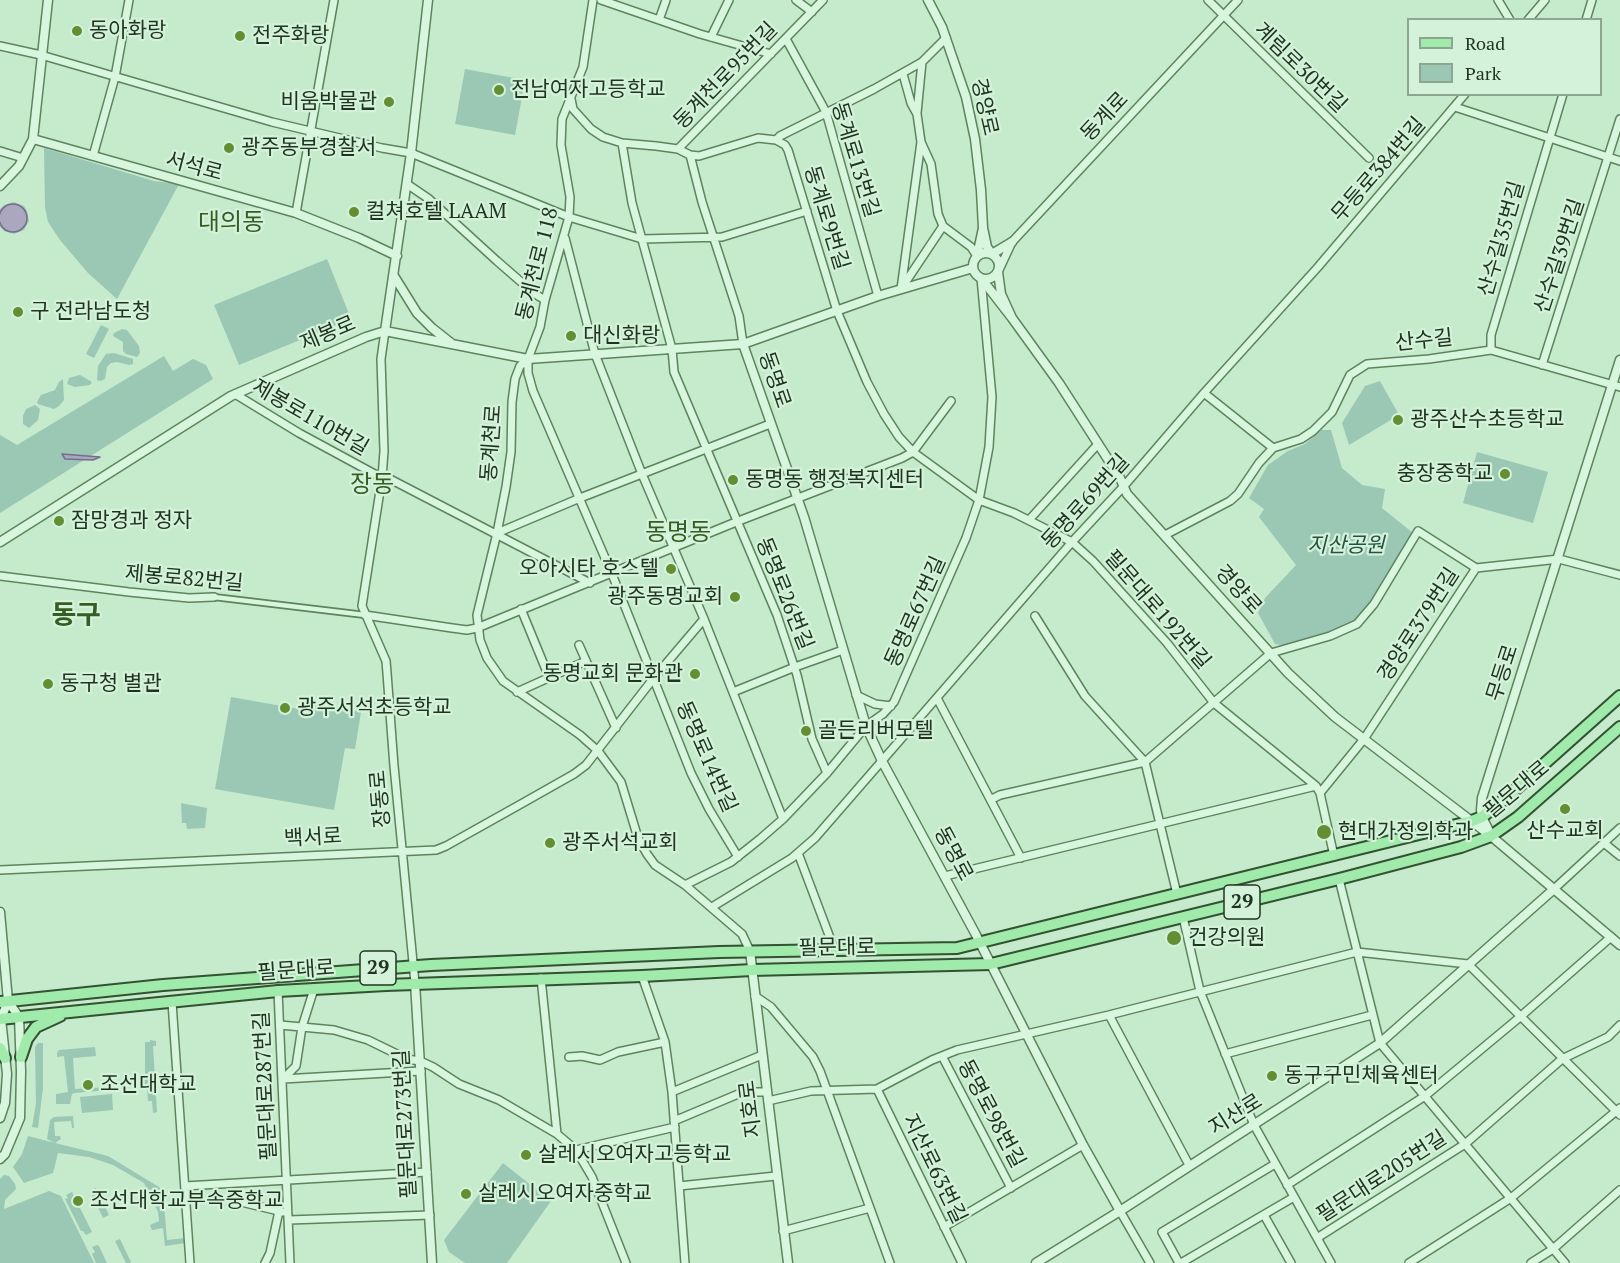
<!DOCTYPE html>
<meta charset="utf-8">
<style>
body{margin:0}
#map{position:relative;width:1620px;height:1263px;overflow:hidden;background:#c5eacc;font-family:"PT Serif",serif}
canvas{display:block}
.legend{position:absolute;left:1407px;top:18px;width:195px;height:78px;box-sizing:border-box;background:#d4f2da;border:2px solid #8ca68f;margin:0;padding:8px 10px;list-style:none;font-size:18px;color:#20351f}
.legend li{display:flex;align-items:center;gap:12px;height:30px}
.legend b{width:30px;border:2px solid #8ca68f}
</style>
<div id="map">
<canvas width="1620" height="1263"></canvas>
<ul class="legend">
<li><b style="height:8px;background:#a0eaac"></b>Road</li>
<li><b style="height:16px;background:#9ac8b5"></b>Park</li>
</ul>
</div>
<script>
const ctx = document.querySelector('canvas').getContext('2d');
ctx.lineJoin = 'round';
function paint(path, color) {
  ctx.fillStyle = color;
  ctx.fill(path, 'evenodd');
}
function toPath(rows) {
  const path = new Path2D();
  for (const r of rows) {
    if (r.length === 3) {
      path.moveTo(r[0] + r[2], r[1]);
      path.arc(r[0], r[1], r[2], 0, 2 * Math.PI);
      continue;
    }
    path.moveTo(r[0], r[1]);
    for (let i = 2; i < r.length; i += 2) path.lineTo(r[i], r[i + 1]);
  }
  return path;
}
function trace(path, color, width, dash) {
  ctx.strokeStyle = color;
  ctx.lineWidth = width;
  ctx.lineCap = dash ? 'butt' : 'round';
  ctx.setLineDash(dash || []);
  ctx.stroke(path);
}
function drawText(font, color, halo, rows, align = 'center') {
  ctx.font = font + ' "PT Serif","Noto Sans KR",serif';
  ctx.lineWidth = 4.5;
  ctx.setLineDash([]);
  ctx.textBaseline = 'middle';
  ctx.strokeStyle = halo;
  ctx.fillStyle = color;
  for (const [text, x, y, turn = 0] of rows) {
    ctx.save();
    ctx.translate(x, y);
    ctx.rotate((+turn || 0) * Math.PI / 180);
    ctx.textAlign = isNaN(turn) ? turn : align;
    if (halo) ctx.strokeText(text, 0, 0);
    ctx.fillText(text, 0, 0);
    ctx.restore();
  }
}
paint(toPath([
 [465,69,525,80,515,135,455,124],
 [44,148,154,181,179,184,117,299,88,273,60,240,48,222,45,207],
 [14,202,24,206,27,211,29,221,24,230,14,234,4,231,0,227,0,222,9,231,18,231,25,225,27,216,2,209,0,212,0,209,4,205],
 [327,259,351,319,239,365,214,305],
 [101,325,109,329,94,358,86,354],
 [122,329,127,330,139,346,140,353,137,357,126,354,123,351,123,342,113,336,114,333],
 [114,353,133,359,133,364,129,365,117,362,111,363,107,367,105,379,100,381,97,380,98,366,106,354],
 [164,356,173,371,193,359,206,365,213,379,0,513,0,435,17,445],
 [80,375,92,382,90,385,75,387,67,384,69,378],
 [63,379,64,400,59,406,54,409,38,404,37,402,41,395,55,390,59,382],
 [1380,381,1399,415,1349,445,1342,423,1365,386],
 [35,405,40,409,38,420,29,428,23,424,23,416,26,409],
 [1321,430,1331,430,1342,468,1362,485,1385,489,1382,508,1413,533,1406,548,1384,583,1367,607,1352,623,1340,630,1282,645,1275,644,1258,613,1265,598,1296,565,1259,517,1264,509,1249,498,1268,465,1288,451,1305,444],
 [1477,452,1548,472,1533,523,1463,503],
 [231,697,304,710,306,702,361,712,355,749,345,748,334,810,215,789],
 [181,803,207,808,205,828,187,829,186,823,182,823],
 [150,1040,156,1041,156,1046,153,1046,157,1112,153,1113,152,1101,148,1101,147,1087,139,1087,139,1080,145,1075,145,1042,150,1042],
 [38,1043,43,1043,43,1088,38,1128,32,1127,36,1103,35,1047],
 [95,1047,96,1056,73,1058,75,1089,106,1087,107,1090,75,1093,72,1094,70,1104,56,1104,56,1094,68,1092,64,1056,57,1057,57,1053,59,1050],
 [112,1094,113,1110,82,1113,80,1097],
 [73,1116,74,1128,72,1128,71,1121,54,1122,55,1136,60,1136,61,1139,55,1143,108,1156,159,1187,163,1193,167,1240,185,1238,186,1243,165,1246,163,1228,152,1230,150,1225,159,1221,158,1212,144,1183,113,1165,89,1157,58,1153,53,1173,24,1183,13,1167,22,1154,28,1136,55,1143,47,1139,50,1120,54,1117],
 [503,1163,551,1201,507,1263,465,1263,449,1252,444,1240],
 [4,1175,9,1176,15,1184,16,1189,5,1200,4,1209,49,1191,61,1196,94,1263,0,1263,0,1179],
 [96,1188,109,1215,103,1218,90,1191],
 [72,1192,92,1232,86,1235,83,1231,81,1231,65,1199,68,1198,66,1195],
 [120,1239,131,1262,130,1263,126,1263,115,1241],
 [97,1245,99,1246,107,1263,96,1263,92,1254,95,1252,92,1247]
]), '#9ac8b5');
const water = toPath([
 [13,218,14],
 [62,454,100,457,93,460,65,459,62,454]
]);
paint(water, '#aba7be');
trace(water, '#756e8c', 1.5);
const pedestrian = toPath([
 [214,597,365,615]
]);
const minor = toPath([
 [593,0,583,67,562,119,561,145,570,197,569,217,545,300,540,327,528,359,528,373,533,391,612,574,691,773,709,809,738,857],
 [601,0,700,34,771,54],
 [796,0,812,12],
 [1208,0,1369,158],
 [1498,0,1510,20],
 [659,20,666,0],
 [1528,20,1545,0],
 [1586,20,1592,0],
 [711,37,729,0],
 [786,39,826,112,878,296],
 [0,46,41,55,272,122,382,148,411,153,569,217,642,239,722,237,807,211],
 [571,99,573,109,591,129,603,137,622,143,656,146,678,149,690,155,699,156,758,138,776,140,780,136,874,89,922,62],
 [1455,107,1620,161],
 [917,113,922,62,946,38],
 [776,140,785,145,788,150,837,311,867,382,884,414,899,437,913,452,979,500,1014,513,1072,542,1093,561,1167,643,1214,703,1316,786,1320,793,1334,856],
 [921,142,931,164,938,214,943,226],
 [622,143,632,203,672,349,674,372,777,615,797,675,812,739,827,773],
 [678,149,823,0],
 [0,151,23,158],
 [690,155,702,202,739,316,743,344],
 [93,156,115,77,129,0],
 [407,184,429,199,497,261,535,294,545,300],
 [296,213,334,0],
 [943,226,971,247,977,256],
 [565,238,595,354,642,474,704,619,783,819],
 [999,270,1012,242,1238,0],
 [903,286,943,226],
 [901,289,921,142,917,114,911,103,903,74],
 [385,331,381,359,384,451,382,478,362,606,386,661,387,673,394,766,415,983],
 [1491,350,1491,335,1563,94],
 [528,359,520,366,515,379,512,402,511,452,506,487,497,533,477,615,480,640,487,658,503,681,580,735,598,751,621,782,638,838,647,854,655,865,685,885,742,934,750,951],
 [1542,365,1620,119],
 [1204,393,1273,448],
 [235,394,299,433,382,478,390,479,590,583],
 [1029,520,1098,444],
 [497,533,580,498,770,424],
 [1165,535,1230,501,1238,494,1259,463,1273,448,1301,439,1313,431,1332,412,1350,375,1367,364,1429,359,1491,350,1620,387],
 [1476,568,1559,559,1620,575],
 [0,576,129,592,189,598,214,597],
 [521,609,549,677],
 [365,615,452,628,467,630,477,628,736,522,902,458,913,452,951,401],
 [1035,616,1085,696,1145,762,1177,894],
 [579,645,616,728],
 [517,692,586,661],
 [733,692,795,667,843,650],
 [856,695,875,704,891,706],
 [937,698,1021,858],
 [1320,793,1364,739,1476,568],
 [992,799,1000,795,1145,762,1271,653,1330,636,1357,624,1374,604,1418,531,1476,568],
 [1604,843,1620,856],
 [798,853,835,951],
 [0,870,436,850,446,846,521,804,574,774,586,765,653,679,704,619],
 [945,876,1316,786],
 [1339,879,1380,1043,1565,1263],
 [685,885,731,862,760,839,783,819,827,773,866,726,883,714,894,702,966,538,979,500,989,447,992,397,981,278],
 [1554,889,1620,828],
 [712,907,792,858,815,838,1072,542,1124,486,1204,393,1318,267,1465,94],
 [1183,917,1200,991,1254,1125,1331,1263],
 [642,976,665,1042,672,1092,685,1263],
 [541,978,557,1134],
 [278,991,290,1263],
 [755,996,771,1007,813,1057,820,1071,890,1263],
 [172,1002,190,1263],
 [1109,1015,1189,1165],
 [280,1025,334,1030,368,1040,407,1059,420,1061,433,1067,459,1084,499,1100,557,1134,576,1150,592,1177,626,1263],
 [1225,1054,1372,1015],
 [942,1056,1011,1188],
 [569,1057,582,1056,600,1060,618,1052,665,1042],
 [283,1079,421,1071],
 [283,1079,296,1066,302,1027,314,989],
 [877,1089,962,1263],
 [672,1092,762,1055],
 [768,1101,811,1091,877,1089,932,1060,957,1050,1109,1015,1357,952,1468,964,1620,1115],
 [674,1121,743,1092,767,1092],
 [576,1150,675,1127],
 [1287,1185,1425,1096,1520,1017,1611,937],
 [185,1186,427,1172],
 [679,1186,776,1176],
 [237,1201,283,1212],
 [1120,1211,1150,1263],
 [1264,1215,1291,1263],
 [289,1220,430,1215],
 [944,1227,1083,1145],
 [783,1231,870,1208],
 [1317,1238,1465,1144,1562,1059,1608,1037,1620,1025],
 [265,1263,270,1253,279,1211],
 [1179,1263,1162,1232,1275,1164],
 [1181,1263,1294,1197],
 [1409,1263,1511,1198,1620,1108],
 [1531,1263,1553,1249,1620,1190]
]);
const tertiary = toPath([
 [928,0,942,27,966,97,975,139,981,190,983,228],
 [33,139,296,213,359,238,397,256],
 [0,186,19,166,33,139,48,0],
 [986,266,13],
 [977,256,983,228,987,247,992,254,1012,242],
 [394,276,417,313,432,328,451,343],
 [981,278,1012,318,1001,294,998,272],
 [1012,318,1059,383,1120,478,1127,494,1288,673,1335,717,1491,836,1620,945],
 [385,331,411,153,428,0],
 [743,344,804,517,866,726,882,761,975,933,1083,1145,1120,1211],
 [0,542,231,396,366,337,385,331,528,359,743,344,878,296,973,268],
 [1490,833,1482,817,1481,810,1482,798,1620,360],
 [0,912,8,1001,1,1019,7,1074,5,1103,0,1118],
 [750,951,788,1263],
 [415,983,432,1263],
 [0,1159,5,1154,20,1118,21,1071,19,1017,8,1001],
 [1036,1263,1120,1211,1380,1043,1554,889]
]);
const primary = toPath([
 [0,1002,163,985,431,965,719,952,957,948,1472,821,1482,817,1506,798,1620,696],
 [0,1019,278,991,386,985,642,976,752,970,991,964,1339,879,1461,847,1491,836,1518,817,1620,727],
 [0,1048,5,1058],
 [21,1057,27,1039,36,1027,60,1016]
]);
trace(pedestrian, '#5d845d', 8);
trace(minor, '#5d845d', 10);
trace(tertiary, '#5d845d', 11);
trace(primary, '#335231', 14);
trace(pedestrian, '#d8f6dd', 4.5);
trace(minor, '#d8f6dd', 7);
trace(tertiary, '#d8f6dd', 8);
trace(primary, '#a0eaac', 10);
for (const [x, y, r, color] of [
 [77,31,6,"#638e32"],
 [240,36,6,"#638e32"],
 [499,90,6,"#638e32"],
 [389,102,6,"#638e32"],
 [229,148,6,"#638e32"],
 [354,212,6,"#638e32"],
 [18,312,6,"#638e32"],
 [571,336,6,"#638e32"],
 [1398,420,6,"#638e32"],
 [1505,474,6,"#638e32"],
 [733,480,6,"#638e32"],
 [59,521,6,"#638e32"],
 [671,569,6,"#638e32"],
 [735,597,6,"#638e32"],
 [695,674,6,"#638e32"],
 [48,684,6,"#638e32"],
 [285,708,6,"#638e32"],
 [806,731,6,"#638e32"],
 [1565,809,6,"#638e32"],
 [1324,832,8,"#638e32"],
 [550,843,6,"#638e32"],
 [1174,938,8,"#638e32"],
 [1272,1076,6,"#638e32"],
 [88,1085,6,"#638e32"],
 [526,1155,6,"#638e32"],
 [466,1194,6,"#638e32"],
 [78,1201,6,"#638e32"]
]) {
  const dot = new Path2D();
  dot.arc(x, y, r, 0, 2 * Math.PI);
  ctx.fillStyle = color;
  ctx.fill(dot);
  trace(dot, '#d4f2da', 2);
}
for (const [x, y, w] of [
 [1242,902,36],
 [378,968,36]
]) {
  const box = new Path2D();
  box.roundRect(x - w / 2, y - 17, w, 34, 4.5);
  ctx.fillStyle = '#d4f2da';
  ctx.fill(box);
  trace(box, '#20351f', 1.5);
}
drawText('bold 20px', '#20351f', null, [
 ["29",1242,902],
 ["29",378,968]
]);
drawText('21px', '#20351f', '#d4f2da', [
 ["동아화랑",89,31],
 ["전주화랑",252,36],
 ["전남여자고등학교",511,90],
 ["비움박물관",377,102,"right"],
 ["광주동부경찰서",241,148],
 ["컬쳐호텔 LAAM",366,212],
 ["구 전라남도청",30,312],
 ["대신화랑",583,336],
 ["광주산수초등학교",1410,420],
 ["충장중학교",1493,474,"right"],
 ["동명동 행정복지센터",745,480],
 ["잠망경과 정자",71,521],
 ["오아시타 호스텔",659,569,"right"],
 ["광주동명교회",723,597,"right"],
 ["동명교회 문화관",683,674,"right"],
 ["동구청 별관",60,684],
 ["광주서석초등학교",297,708],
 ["골든리버모텔",818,731],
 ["산수교회",1565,831,"center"],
 ["현대가정의학과",1338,832],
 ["광주서석교회",562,843],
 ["건강의원",1188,938],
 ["동구구민체육센터",1284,1076],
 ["조선대학교",100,1085],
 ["살레시오여자고등학교",538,1155],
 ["살레시오여자중학교",478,1194],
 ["조선대학교부속중학교",90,1201]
], 'left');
drawText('21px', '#20351f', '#d4f2da', [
 ["계림로30번길",1300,68,44],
 ["동계천로95번길",726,76,-46],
 ["경양로",984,107,77],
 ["동계로",1105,117,-47],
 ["동계로13번길",855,160,73],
 ["서석로",194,167,15],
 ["무등로384번길",1379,170,-49],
 ["동계로9번길",826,218,73],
 ["산수길35번길",1502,239,-74],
 ["산수길39번길",1560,256,-72],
 ["동계천로 118",538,264,-76],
 ["제봉로",328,334,-23],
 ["산수길",1424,341,-6],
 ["동명로",774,380,71],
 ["제봉로110번길",310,418,30],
 ["동계천로",492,443,-86],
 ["동명로69번길",1086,502,-48],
 ["제봉로82번길",184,579,5],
 ["경양로",1238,590,48],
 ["동명로26번길",784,594,68],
 ["필문대로192번길",1157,610,49],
 ["동명로67번길",916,612,-66],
 ["경양로379번길",1419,625,-57],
 ["무등로",1503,673,-72],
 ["동명로14번길",706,757,66],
 ["필문대로",1517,790,-40],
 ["장동로",381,799,-95],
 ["백서로",313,838,-3],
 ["동명로",953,854,62],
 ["필문대로",837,948,-1],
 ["필문대로",296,971,-4],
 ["필문대로287번길",266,1086,-93],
 ["지호로",751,1109,-97],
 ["동명로98번길",991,1114,62],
 ["지산로",1236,1115,-32],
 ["필문대로273번길",406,1124,-93],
 ["지산로63번길",934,1169,64],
 ["필문대로205번길",1382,1177,-33]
]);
drawText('italic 21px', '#285045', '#d4f2da', [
 ["지산공원",1346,546]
]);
drawText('24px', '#365e22', '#d4f2da', [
 ["대의동",231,223],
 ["장동",372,485],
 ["동명동",678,533]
]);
drawText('bold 27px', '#365e22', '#d4f2da', [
 ["동구",76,616]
]);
</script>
